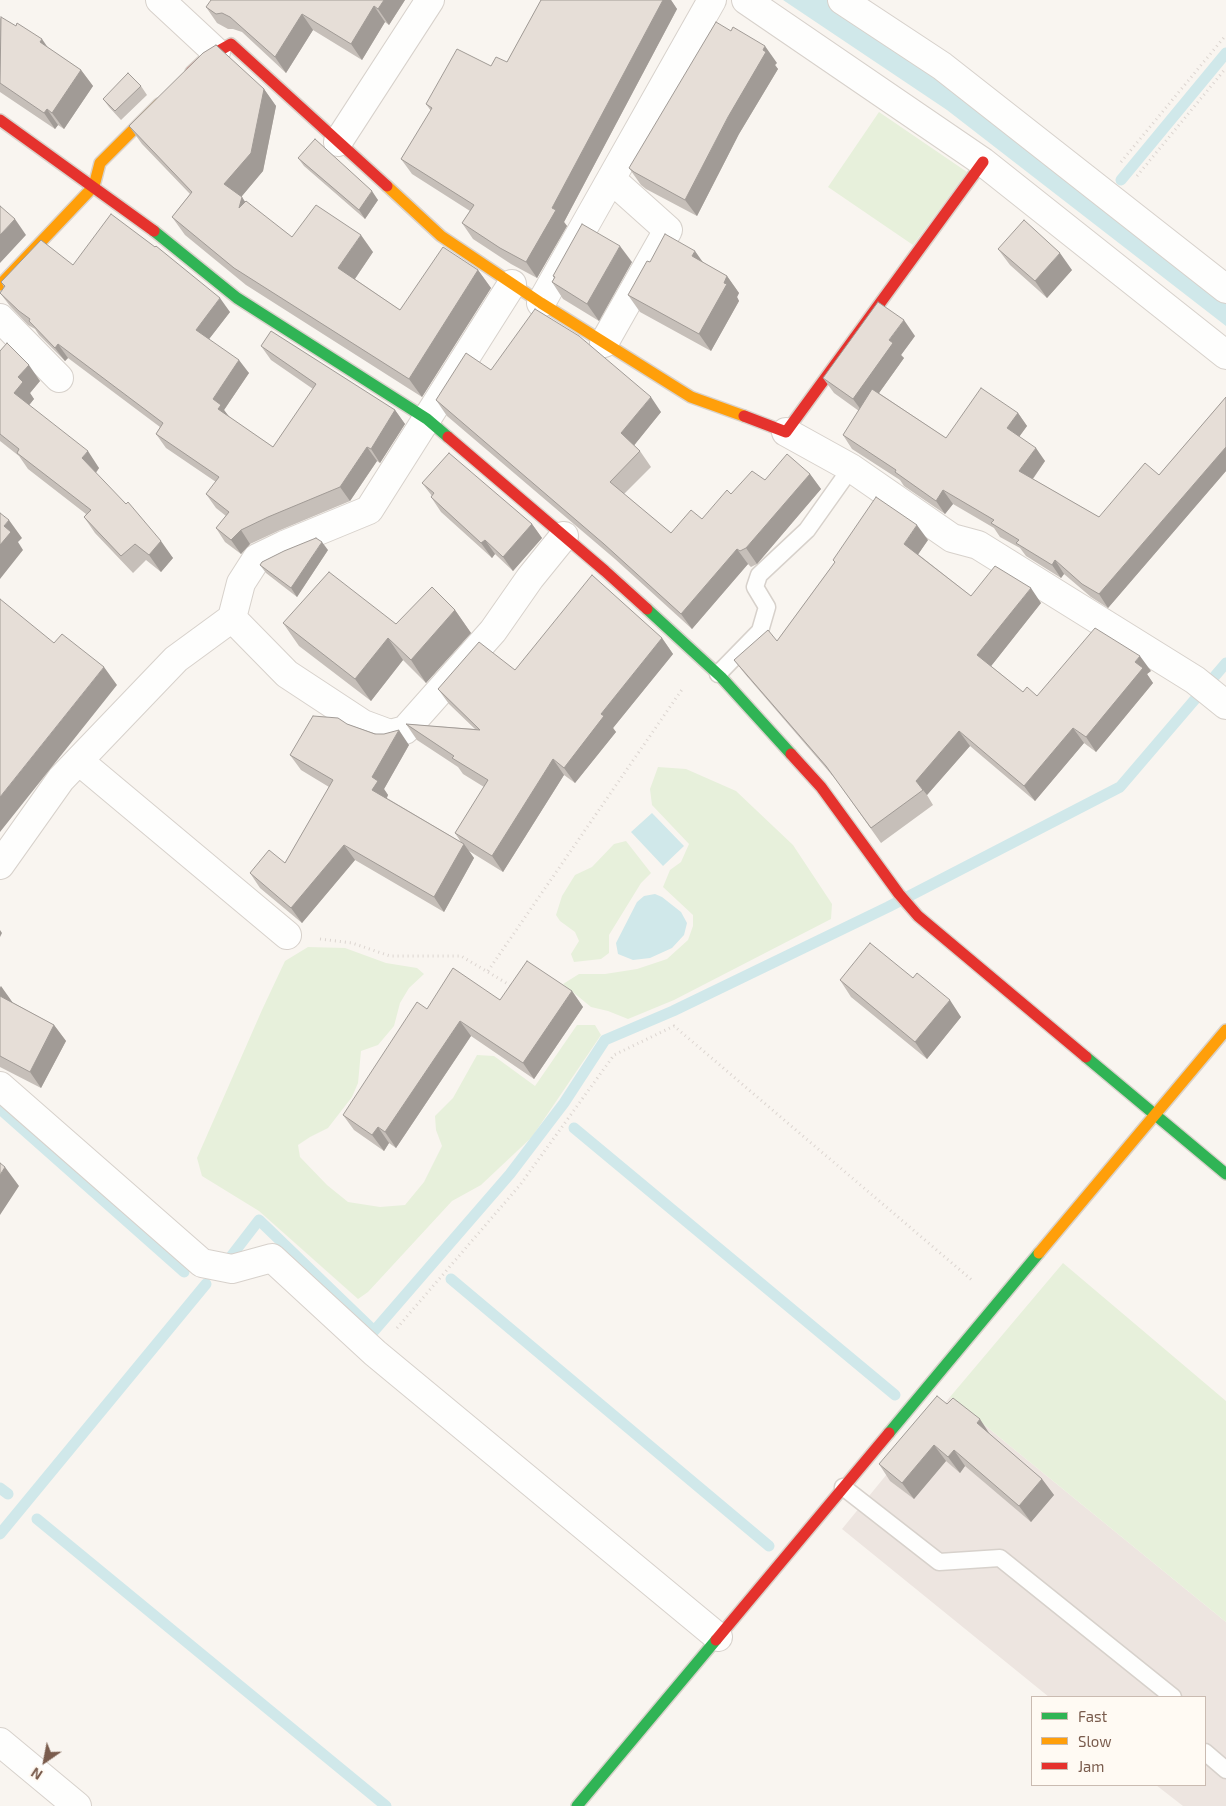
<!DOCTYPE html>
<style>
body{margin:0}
#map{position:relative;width:1226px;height:1806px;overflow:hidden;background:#f9f5f0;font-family:"Exo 2",sans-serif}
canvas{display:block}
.legend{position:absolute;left:1031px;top:1696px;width:175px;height:90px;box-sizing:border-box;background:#fffaf3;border:1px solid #cabbb1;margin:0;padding:6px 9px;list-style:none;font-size:15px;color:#7a5c4d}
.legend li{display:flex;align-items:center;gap:10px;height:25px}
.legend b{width:25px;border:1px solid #cabbb1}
.north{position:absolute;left:20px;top:1736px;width:50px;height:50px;-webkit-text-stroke:4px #fffaf3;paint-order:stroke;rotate:213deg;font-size:14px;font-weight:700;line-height:20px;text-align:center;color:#7a5c4d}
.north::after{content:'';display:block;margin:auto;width:18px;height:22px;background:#7a5c4d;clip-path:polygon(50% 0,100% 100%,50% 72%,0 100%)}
</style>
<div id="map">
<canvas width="1226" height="1806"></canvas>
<ul class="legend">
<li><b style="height:6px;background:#30b455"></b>Fast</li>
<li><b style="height:6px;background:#ff9f0a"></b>Slow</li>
<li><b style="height:6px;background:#e5322d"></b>Jam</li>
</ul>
<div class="north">N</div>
</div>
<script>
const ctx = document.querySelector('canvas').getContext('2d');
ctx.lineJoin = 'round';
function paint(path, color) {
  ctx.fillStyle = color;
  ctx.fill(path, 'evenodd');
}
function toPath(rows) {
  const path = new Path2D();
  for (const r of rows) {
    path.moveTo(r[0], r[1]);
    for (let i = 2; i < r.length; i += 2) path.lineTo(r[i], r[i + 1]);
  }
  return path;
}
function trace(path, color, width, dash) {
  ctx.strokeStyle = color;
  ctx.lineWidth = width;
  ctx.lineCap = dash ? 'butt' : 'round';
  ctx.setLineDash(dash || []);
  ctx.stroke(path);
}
paint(toPath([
 [950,1397,1226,1622,1226,1806,1183,1806,1156,1785,1205,1785,1205,1697,1049,1697,842,1529]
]), '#ede5e0');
paint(toPath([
 [879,112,967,172,913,245,828,187],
 [658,767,686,769,736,791,793,845,832,904,831,919,674,1000,628,1019,608,1011,591,1007,563,984,579,974,605,974,637,969,667,959,688,940,693,926,693,915,663,887,670,870,681,862,689,844,652,805,650,789],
 [626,841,651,873,641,883,609,935,609,953,601,959,574,962,571,954,579,941,575,932,560,921,556,915,562,896,575,875,592,867,614,844],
 [308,947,345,948,386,963,417,968,424,974,409,988,400,1003,394,1026,378,1045,361,1051,358,1083,352,1097,328,1128,310,1137,298,1145,300,1157,327,1185,348,1202,380,1207,405,1205,424,1182,442,1146,436,1130,435,1116,453,1098,477,1055,494,1056,535,1086,577,1025,595,1025,601,1035,532,1137,481,1185,452,1201,368,1292,358,1299,259,1211,202,1176,197,1158,262,1010,285,961],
 [1063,1263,1226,1401,1226,1622,950,1397]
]), '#e7f0db');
paint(toPath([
 [783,0,828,0,936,71,1226,301,1226,326,947,110],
 [652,813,684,846,663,866,631,832],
 [655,894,662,897,681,912,687,923,684,935,672,948,650,958,633,960,618,954,616,943,637,902,644,896]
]), '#d0e8ea');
trace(toPath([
 [1121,180,1226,53],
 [0,1109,184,1272],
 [574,1128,895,1395],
 [229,1259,259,1220,374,1331,510,1174,564,1103,605,1040,673,1011,888,907,1120,787,1226,663],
 [451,1279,769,1546],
 [0,1488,8,1494],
 [37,1519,386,1806],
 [0,1534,206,1284]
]), '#d0e8ea', 11);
const lane = toPath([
 [718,674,760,631,767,607,755,587,759,575,807,530,851,468],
 [843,1487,939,1562,1000,1558,1173,1697],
 [1205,1752,1226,1770]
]);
const street = toPath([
 [160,0,216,52],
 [746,0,983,162,1226,355],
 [842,0,942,66,1226,289],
 [338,142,430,0],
 [541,303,712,0],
 [0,318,59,378],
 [604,343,668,230,611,179],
 [786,432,851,468,952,538,978,545,1195,680,1226,705],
 [232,618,287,674,363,724,390,734,405,730,493,631,530,578,564,536],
 [79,761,287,935],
 [0,865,61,779,176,659,232,618,241,583,257,558,284,545,369,510,512,284],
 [0,1086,202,1263,232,1269,272,1258,375,1353,718,1637],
 [0,1742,77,1806]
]);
const fast = toPath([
 [154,231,237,298,427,419,448,437],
 [647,609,721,677,791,754],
 [1086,1057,1226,1174],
 [889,1433,1039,1253],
 [577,1806,716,1640]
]);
const slow = toPath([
 [387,186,441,236,541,303,691,397,744,416],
 [0,285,94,186,100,163,159,104],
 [1039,1253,1226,1030]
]);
const jam = toPath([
 [191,72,206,58,231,44,387,186],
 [0,120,154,231],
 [744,416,786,432,983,162],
 [448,437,605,571,647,609],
 [791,754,821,787,899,894,918,916,1086,1057],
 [716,1640,889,1433]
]);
trace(lane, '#d7d1cb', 19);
trace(street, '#d7d1cb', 30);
trace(fast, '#d9d2cb', 14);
trace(slow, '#d9d2cb', 14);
trace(jam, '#d9d2cb', 14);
trace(toPath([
 [1121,162,1226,35],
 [1137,176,1226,68],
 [320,939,352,943,390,956,461,956,513,987],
 [488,971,683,688],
 [397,1328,520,1185,614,1055,674,1026,973,1281]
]), '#dcd5d0', 3, [1, 4]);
trace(lane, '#fefefd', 16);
trace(street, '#fefefd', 28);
trace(fast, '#30b455', 11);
trace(slow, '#ff9f0a', 11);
trace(jam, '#e5322d', 11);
paint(toPath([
 [405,0,389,25,385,22,362,60,313,30,286,73,242,32,233,29,228,29,217,23,206,7],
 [541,0,671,0,677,9,564,222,567,226,537,278,511,264,473,239,462,223,470,211,412,174,401,159,431,111,426,104,491,66,507,62],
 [0,18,47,47,81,70,93,86,64,129,58,125,55,129,0,92],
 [777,63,775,65,778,69,739,134,697,216,646,189,641,185,629,168],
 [141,86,147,95,121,120,109,107,103,99],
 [264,89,276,106,263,171,241,197,245,202,292,237,373,252,355,279,400,310,478,270,491,288,422,397,246,285,185,235,172,217,190,194,142,144,129,126],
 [298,158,378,200,365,219,304,166],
 [998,249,1072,270,1047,298,1010,265],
 [632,262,599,321,563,299,552,282,554,278,553,276],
 [650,262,704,263,727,276,739,293,737,297,739,301,711,351,640,312,628,295],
 [73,265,230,312,209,339,249,373,224,410,229,417,273,447,313,389,271,360,261,346,395,410,405,424,380,463,377,461,350,501,278,531,250,544,241,554,225,542,216,528,226,516,216,508,206,494,216,482,166,448,156,434,160,427,68,358,65,361,39,335,35,329,28,325,10,306,0,293,4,287,1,282],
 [915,336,901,355,904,358,879,393,946,438,1018,413,1027,426,1019,437,1045,461,1033,479,1099,517,1159,475,1226,397,1226,471,1108,608,1091,597,1064,574,1061,578,1026,556,1020,548,1000,537,994,528,953,504,945,514,904,486,900,480,852,449,843,435,859,411,834,393,823,378],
 [0,351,40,381,30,393,34,399,29,405,99,468,96,473,173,558,161,572,146,560,133,573,95,533,84,517,86,514,28,469,19,456,0,441],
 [491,370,661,412,634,445,640,451,651,467,624,494,671,533,702,519,731,494,765,480,810,474,821,489,757,564,751,567,748,564,692,629,615,559,447,416,436,400],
 [422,483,532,524,542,538,513,571,495,554,492,558,441,512,431,497,432,496],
 [928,540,918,554,971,596,1041,603,991,666,1023,692,1037,696,1151,671,1147,674,1153,683,1096,752,1084,743,1035,801,970,746,927,795,933,805,881,843,837,781,745,674,734,660,777,641,835,562,833,560],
 [328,550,297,597,266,573,260,565],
 [455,610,471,633,426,683,403,660,371,701,299,646,283,623,396,624],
 [662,638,673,654,613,728,616,732,575,783,564,775,503,872,469,851,474,858,444,912,355,860,302,923,260,888,250,873,285,863,329,787,301,770,290,755,347,724,409,745,384,789,388,795,387,798,461,842,455,833,484,787,463,774,458,767,417,740,406,724,475,729,449,704,438,689,515,670],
 [913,978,961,1017,927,1059,851,997,840,980],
 [0,986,12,1002,54,1025,66,1041,41,1088,0,1067],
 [572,991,583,1007,534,1079,471,1036,396,1148,389,1143,384,1151,354,1130,343,1115,427,1009],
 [947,1404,990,1435,1042,1479,1054,1495,1031,1522,965,1466,960,1473,946,1461,914,1499,890,1481,879,1464]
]), '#c6bfb9');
paint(toPath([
 [384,0,405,0,389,25,378,9],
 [663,0,671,0,677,9,564,222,567,226,537,278,526,262,552,208],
 [374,6,385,22,362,60,351,44],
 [302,14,313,30,286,73,275,57],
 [42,39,53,55,40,42],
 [765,46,777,63,775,65,778,69,739,134,697,216,685,200],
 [81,70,93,86,64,129,52,113],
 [264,89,276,106,263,171,237,202,224,184],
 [47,109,58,125,55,129,44,113],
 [372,191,378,200,365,219,359,210],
 [242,197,254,215,239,208],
 [15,219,26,235,0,263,0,235],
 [361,235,373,252,350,286,338,268],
 [620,246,632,262,599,321,587,304],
 [695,251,707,268,692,256],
 [1060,253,1072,270,1047,298,1035,281],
 [478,270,491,288,422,397,409,379],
 [727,276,739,293,737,297,739,301,711,351,699,334],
 [220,298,230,312,206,343,196,330],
 [904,320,915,336,901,355,904,358,864,414,853,399,889,340],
 [58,344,68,358,65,361,55,348],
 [239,360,249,373,224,410,231,419,218,409,213,399],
 [29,365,40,381,30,393,34,399,26,409,14,393,18,377],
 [651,397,661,412,632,448,621,433],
 [395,410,405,424,380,463,371,449],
 [1018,413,1027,426,1016,441,1007,428],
 [367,447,377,461,350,501,340,487],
 [1226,447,1226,471,1108,608,1099,594],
 [1036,448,1045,461,1029,484,1019,471],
 [88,451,99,468,94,475,82,458],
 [810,474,821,489,757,564,746,548],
 [943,490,953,504,945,514,936,501],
 [9,520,22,538,18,542,23,550,0,579,0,545,4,526],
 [532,524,542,538,513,571,503,557],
 [917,525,928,540,915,559,904,544],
 [241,530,250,544,241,554,231,540],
 [485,540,495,554,492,558,481,543],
 [161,541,173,558,161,572,149,555],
 [322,542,328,550,297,597,291,588],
 [737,549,748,564,692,629,681,614],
 [1055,560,1064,574,1061,578,1052,565],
 [1031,588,1041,603,988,670,977,655],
 [455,610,471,633,426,683,411,660],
 [388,638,403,660,371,701,355,679],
 [662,638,673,654,613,728,616,732,575,783,564,768,601,714],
 [1140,656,1151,671,1147,674,1153,683,1096,752,1086,737,1135,662],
 [104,667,117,685,0,832,0,797],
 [1073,728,1084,743,1035,801,1024,786],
 [399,730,409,745,384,789,388,795,383,805,372,790,372,777],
 [959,731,970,746,927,795,916,781],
 [553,759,564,775,503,872,492,856],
 [464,844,474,858,444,912,434,897],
 [344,845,355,860,302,923,291,908],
 [0,930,2,933,0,937],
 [1,986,13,1003,0,999,0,988],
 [572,991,583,1007,534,1079,523,1063],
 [950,1000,961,1017,927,1059,915,1042],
 [460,1021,471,1036,396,1148,385,1132],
 [54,1025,66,1041,41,1088,30,1072],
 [378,1127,389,1143,384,1151,372,1135],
 [5,1167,19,1186,0,1215,0,1175],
 [980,1419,991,1436,977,1423],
 [934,1445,946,1461,914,1499,902,1483],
 [954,1450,965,1466,960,1473,948,1457],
 [1042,1479,1054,1495,1031,1522,1019,1506]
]), '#a19b96');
const building = toPath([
 [211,0,384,0,378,9,374,6,351,44,302,14,275,57,230,17,222,13,216,14,206,7,211,0],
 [541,0,663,0,552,208,556,210,526,262,500,248,462,223,474,205,401,159,432,108,426,104,457,49,491,66,496,57,507,62,541,0],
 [1,17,16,26,17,23,42,39,40,42,81,70,52,113,47,109,44,113,0,83,1,17],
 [716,22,731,31,733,27,765,46,763,50,766,52,728,117,685,200,634,172,629,168,716,22],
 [216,45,264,89,251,153,224,184,242,197,239,208,246,201,292,237,316,205,361,235,338,268,400,310,443,247,478,270,409,379,234,268,172,217,192,192,129,126,203,53,216,45],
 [128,73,141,86,115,111,103,99,128,73],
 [315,139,372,191,359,210,298,158,315,139],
 [0,206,15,219,0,235,0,206],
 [111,214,155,247,156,246,220,298,196,330,239,360,213,399,221,405,218,409,273,447,316,384,261,346,271,331,395,410,371,449,367,447,340,487,268,517,241,530,231,540,216,528,229,512,206,494,219,477,156,434,163,423,58,344,55,348,29,321,30,319,19,311,0,293,5,286,1,282,41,240,73,265,111,214],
 [1024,220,1060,253,1035,281,998,249,1024,220],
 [582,224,620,246,587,304,552,282,555,277,553,276,582,224],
 [665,234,695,251,692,256,727,276,724,283,727,284,699,334,628,295,647,261,650,262,665,234],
 [878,302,904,320,889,340,893,343,853,399,823,378,878,302],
 [535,309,579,336,651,397,621,433,640,451,610,482,671,533,691,510,702,519,727,490,731,494,752,471,765,480,787,454,810,474,746,548,740,551,737,549,681,614,604,544,436,400,466,353,491,370,535,309],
 [7,343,29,365,18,377,23,382,14,393,88,451,82,458,126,504,128,502,161,541,149,555,135,544,121,556,84,517,91,510,17,453,19,449,0,434,0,351,7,343],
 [981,388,1018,413,1007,428,1036,448,1019,471,1099,517,1145,463,1159,475,1226,397,1226,447,1099,594,1082,584,1055,560,1052,565,1016,543,1019,540,991,523,994,520,943,490,936,501,895,472,896,470,843,435,872,389,946,438,981,388],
 [449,453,532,524,503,557,485,540,481,543,431,497,434,493,422,483,449,453],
 [876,497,917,525,904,544,971,596,995,566,1031,588,977,655,1023,692,1027,687,1037,696,1095,628,1140,656,1135,662,1143,668,1086,737,1073,728,1024,786,959,731,916,781,923,790,871,828,826,766,734,660,768,630,777,641,835,562,833,560,876,497],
 [0,513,9,520,4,526,11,532,0,545,0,513],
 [316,538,322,542,291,588,260,565,262,562,284,551,316,538],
 [329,572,396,624,432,587,455,610,411,660,388,638,355,679,283,623,329,572],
 [592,575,662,638,601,714,604,716,564,768,553,759,492,856,455,833,488,780,452,758,454,756,406,724,480,730,438,689,479,642,515,670,592,575],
 [0,599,54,643,62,634,104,667,0,797,0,599],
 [313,716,338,718,347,724,375,734,384,734,399,730,372,777,378,781,372,790,464,844,434,897,344,845,291,908,250,873,269,850,285,863,333,780,290,755,313,716],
 [870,943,913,978,917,973,950,1000,915,1042,840,980,870,943],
 [527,961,572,991,523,1063,460,1021,385,1132,378,1127,372,1135,343,1115,417,1002,427,1009,453,968,500,1000,527,961],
 [0,996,54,1025,30,1072,0,1056,0,996],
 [0,1163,5,1167,0,1175,0,1163],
 [937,1396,947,1404,953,1398,980,1419,977,1423,1042,1479,1019,1506,954,1450,948,1457,934,1445,902,1483,879,1464,937,1396]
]);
paint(building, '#e6ded7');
trace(building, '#a19b96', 1);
</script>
